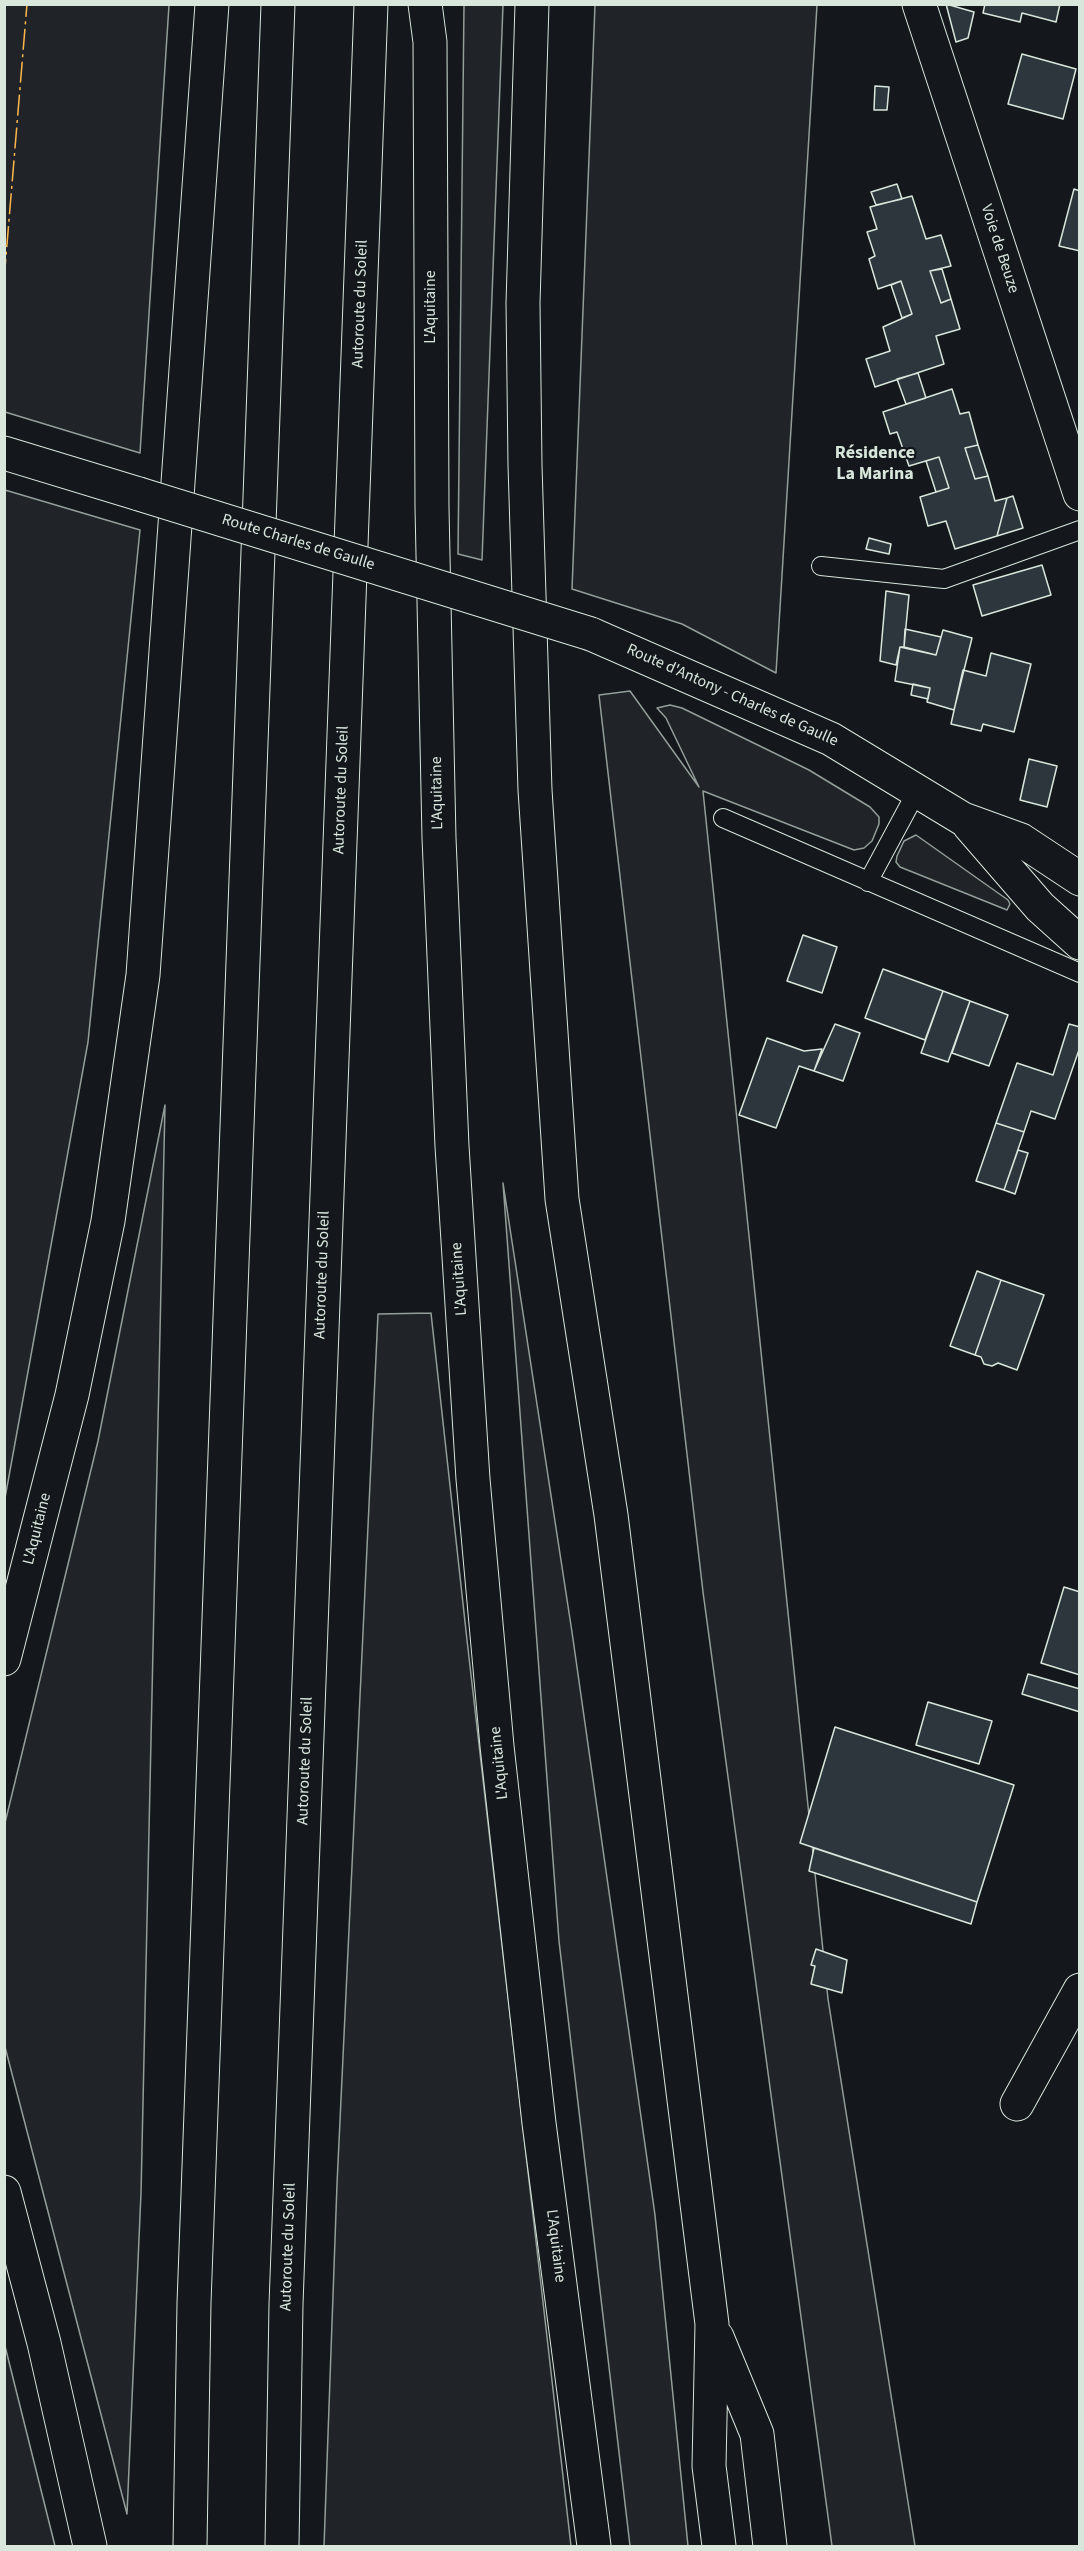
<!DOCTYPE html>
<meta charset="utf-8">
<style>
body{margin:0}
#map{position:relative;width:1084px;height:2551px;overflow:hidden;background:#14181c;font-family:"Source Sans 3",sans-serif}
canvas{display:block}
.frame{position:absolute;inset:0;border:6px solid #d8e6dc;pointer-events:none}
</style>
<div id="map">
<canvas width="1084" height="2551"></canvas>
<div class="frame"></div>
</div>
<script>
const ctx = document.querySelector('canvas').getContext('2d');
ctx.lineJoin = 'round';
function paint(path, color) {
  ctx.fillStyle = color;
  ctx.fill(path, 'evenodd');
}
function toPath(rows) {
  const path = new Path2D();
  for (const r of rows) {
    path.moveTo(r[0], r[1]);
    for (let i = 2; i < r.length; i += 2) path.lineTo(r[i], r[i + 1]);
  }
  return path;
}
function trace(path, color, width, dash) {
  ctx.strokeStyle = color;
  ctx.lineWidth = width;
  ctx.lineCap = dash ? 'butt' : 'round';
  ctx.setLineDash(dash || []);
  ctx.stroke(path);
}
function drawText(font, color, halo, rows, align = 'center') {
  ctx.font = font + ' "Source Sans 3",sans-serif';
  ctx.lineWidth = 4.5;
  ctx.setLineDash([]);
  ctx.textBaseline = 'middle';
  ctx.strokeStyle = halo;
  ctx.fillStyle = color;
  for (const [text, x, y, turn = 0] of rows) {
    ctx.save();
    ctx.translate(x, y);
    ctx.rotate((+turn || 0) * Math.PI / 180);
    ctx.textAlign = isNaN(turn) ? turn : align;
    if (halo) ctx.strokeText(text, 0, 0);
    ctx.fillText(text, 0, 0);
    ctx.restore();
  }
}
const green = toPath([
 [4,5,169,5,140,453,5,412,4,5],
 [464,5,503,5,482,560,458,554,464,5],
 [595,5,817,5,776,673,682,624,572,589,595,5],
 [5,490,140,530,88,1042,5,1498,5,490],
 [630,691,699,787,666,718,657,708,670,705,682,708,809,770,870,807,879,817,879,824,872,841,864,848,854,850,703,791,828,1999,915,2546,832,2546,703,1592,599,695,630,691],
 [916,835,1008,900,1010,904,1007,910,900,867,896,862,897,856,904,841,916,835],
 [165,1105,141,2193,127,2514,5,2047,4,1827,98,1441,165,1105],
 [503,1183,572,1632,655,2215,688,2546,630,2546,559,1941,503,1183],
 [431,1313,467,1640,571,2546,324,2546,337,2184,378,1314,431,1313],
 [4,2346,5,2346,55,2546,5,2546,4,2346]
]);
paint(green, '#202428');
trace(green, '#939e99', 1.5);
const building = toPath([
 [946,4,974,12,968,38,956,42,946,4],
 [985,4,1060,4,1056,22,1022,13,1020,22,983,13,985,4],
 [1022,54,1076,69,1063,119,1008,104,1022,54],
 [875,86,889,87,887,110,874,110,875,86],
 [897,184,902,199,876,205,871,192,897,184],
 [1074,189,1080,191,1080,251,1059,246,1074,189],
 [912,196,926,239,941,235,951,266,930,271,941,303,951,299,960,329,936,336,944,364,875,387,866,359,890,351,883,327,912,314,901,281,878,289,869,259,875,256,867,232,877,229,870,207,912,196],
 [942,269,951,299,941,303,930,271,942,269],
 [901,281,912,314,902,318,891,285,901,281],
 [918,373,926,398,906,404,897,379,918,373],
 [952,389,960,414,969,412,978,445,965,448,975,479,988,476,995,501,1007,498,997,536,955,549,946,521,928,526,920,497,949,488,939,457,909,466,897,432,890,434,883,412,952,389],
 [978,445,988,476,975,479,965,448,978,445],
 [939,457,949,488,936,492,926,461,939,457],
 [1013,496,1023,528,997,536,1007,498,1013,496],
 [869,538,891,544,889,554,866,549,869,538],
 [1042,565,1051,595,982,616,973,585,1042,565],
 [886,591,909,595,904,647,900,647,896,665,880,661,886,591],
 [905,629,941,637,936,655,904,647,905,629],
 [943,630,972,638,954,710,927,702,930,688,895,681,900,647,936,655,943,630],
 [991,653,1031,664,1014,732,983,724,981,731,951,724,963,670,986,676,991,653],
 [913,684,930,688,928,699,911,695,913,684],
 [1029,759,1057,766,1047,807,1020,800,1029,759],
 [803,935,837,947,822,993,787,981,803,935],
 [883,969,943,991,925,1040,865,1018,883,969],
 [943,991,970,1001,948,1062,921,1053,943,991],
 [970,1001,1008,1015,989,1066,952,1053,970,1001],
 [835,1024,860,1033,843,1081,814,1071,835,1024],
 [1069,1024,1080,1027,1080,1047,1055,1119,1031,1111,1024,1132,996,1123,1017,1063,1053,1075,1069,1024],
 [767,1038,804,1051,822,1049,814,1071,799,1066,776,1128,739,1115,767,1038],
 [996,1123,1024,1132,1004,1190,976,1181,996,1123],
 [1018,1150,1028,1153,1015,1194,1004,1190,1018,1150],
 [977,1271,1001,1280,975,1355,950,1346,977,1271],
 [1001,1280,1044,1295,1017,1370,998,1363,992,1366,984,1364,981,1357,975,1355,1001,1280],
 [1064,1587,1080,1592,1080,1675,1041,1663,1064,1587],
 [1028,1674,1080,1689,1080,1712,1022,1694,1028,1674],
 [928,1702,992,1721,979,1764,916,1745,928,1702],
 [835,1727,1014,1785,977,1902,800,1843,835,1727],
 [814,1848,977,1902,971,1924,809,1871,814,1848],
 [816,1949,847,1960,842,1993,811,1984,815,1966,811,1965,816,1949]
]);
paint(building, '#2c363c');
trace(building, '#d8e6dc', 1.5);
const lane = toPath([
 [821,566,944,579,1080,530],
 [723,818,1080,973],
 [868,882,917,791]
]);
const street = toPath([
 [919,4,1080,494],
 [1017,2104,1080,1990]
]);
const secondary = toPath([
 [4,453,139,494],
 [591,634,831,739,963,819,1021,840,1080,879],
 [969,825,1040,907,1080,943]
]);
const highway = toPath([
 [425,4,430,42,432,508,439,838,452,1146,473,1479,497,1746,539,2123,594,2546],
 [532,4,523,303,525,465,535,790,562,1199,611,1515,712,2324,709,2466,719,2546],
 [4,1659,72,1395,108,1221,143,975,212,4],
 [4,2192,44,2343,90,2546],
 [717,2337,757,2434,770,2546],
 [190,2546,194,2303,278,4],
 [282,2546,286,2304,371,4]
]);
trace(lane, '#d8e6dc', 20);
trace(street, '#d8e6dc', 35);
trace(secondary, '#d8e6dc', 35);
trace(highway, '#d8e6dc', 35);
trace(lane, '#14181c', 18);
trace(street, '#14181c', 33);
trace(secondary, '#14181c', 33);
trace(highway, '#14181c', 33);
const secondaryBridge = toPath([
 [139,494,591,634]
]);
trace(secondaryBridge, '#d8e6dc', 35, []);
trace(secondaryBridge, '#14181c', 33);
trace(toPath([
 [4,280,27,4]
]), '#ffb74d', 1.5, [21, 4.5, 3, 4.5]);
drawText('16px', '#d8e6dc', '#14181c', [
 ["Voie de Beuze",999,249,72],
 ["Autoroute du Soleil",361,304,-88],
 ["L'Aquitaine",431,307,-90],
 ["Route Charles de Gaulle",298,543,17],
 ["Route d'Antony - Charles de Gaulle",732,696,24],
 ["Autoroute du Soleil",342,790,-88],
 ["L'Aquitaine",438,793,-91],
 ["Autoroute du Soleil",323,1275,-88],
 ["L'Aquitaine",460,1279,-94],
 ["L'Aquitaine",38,1529,-76],
 ["Autoroute du Soleil",306,1761,-88],
 ["L'Aquitaine",500,1763,-96],
 ["L'Aquitaine",555,2246,83],
 ["Autoroute du Soleil",289,2247,-88]
]);
drawText('bold 18px', '#d8e6dc', '#14181c', [
 ["Résidence",875,454],
 ["La Marina",875,475]
]);
</script>
